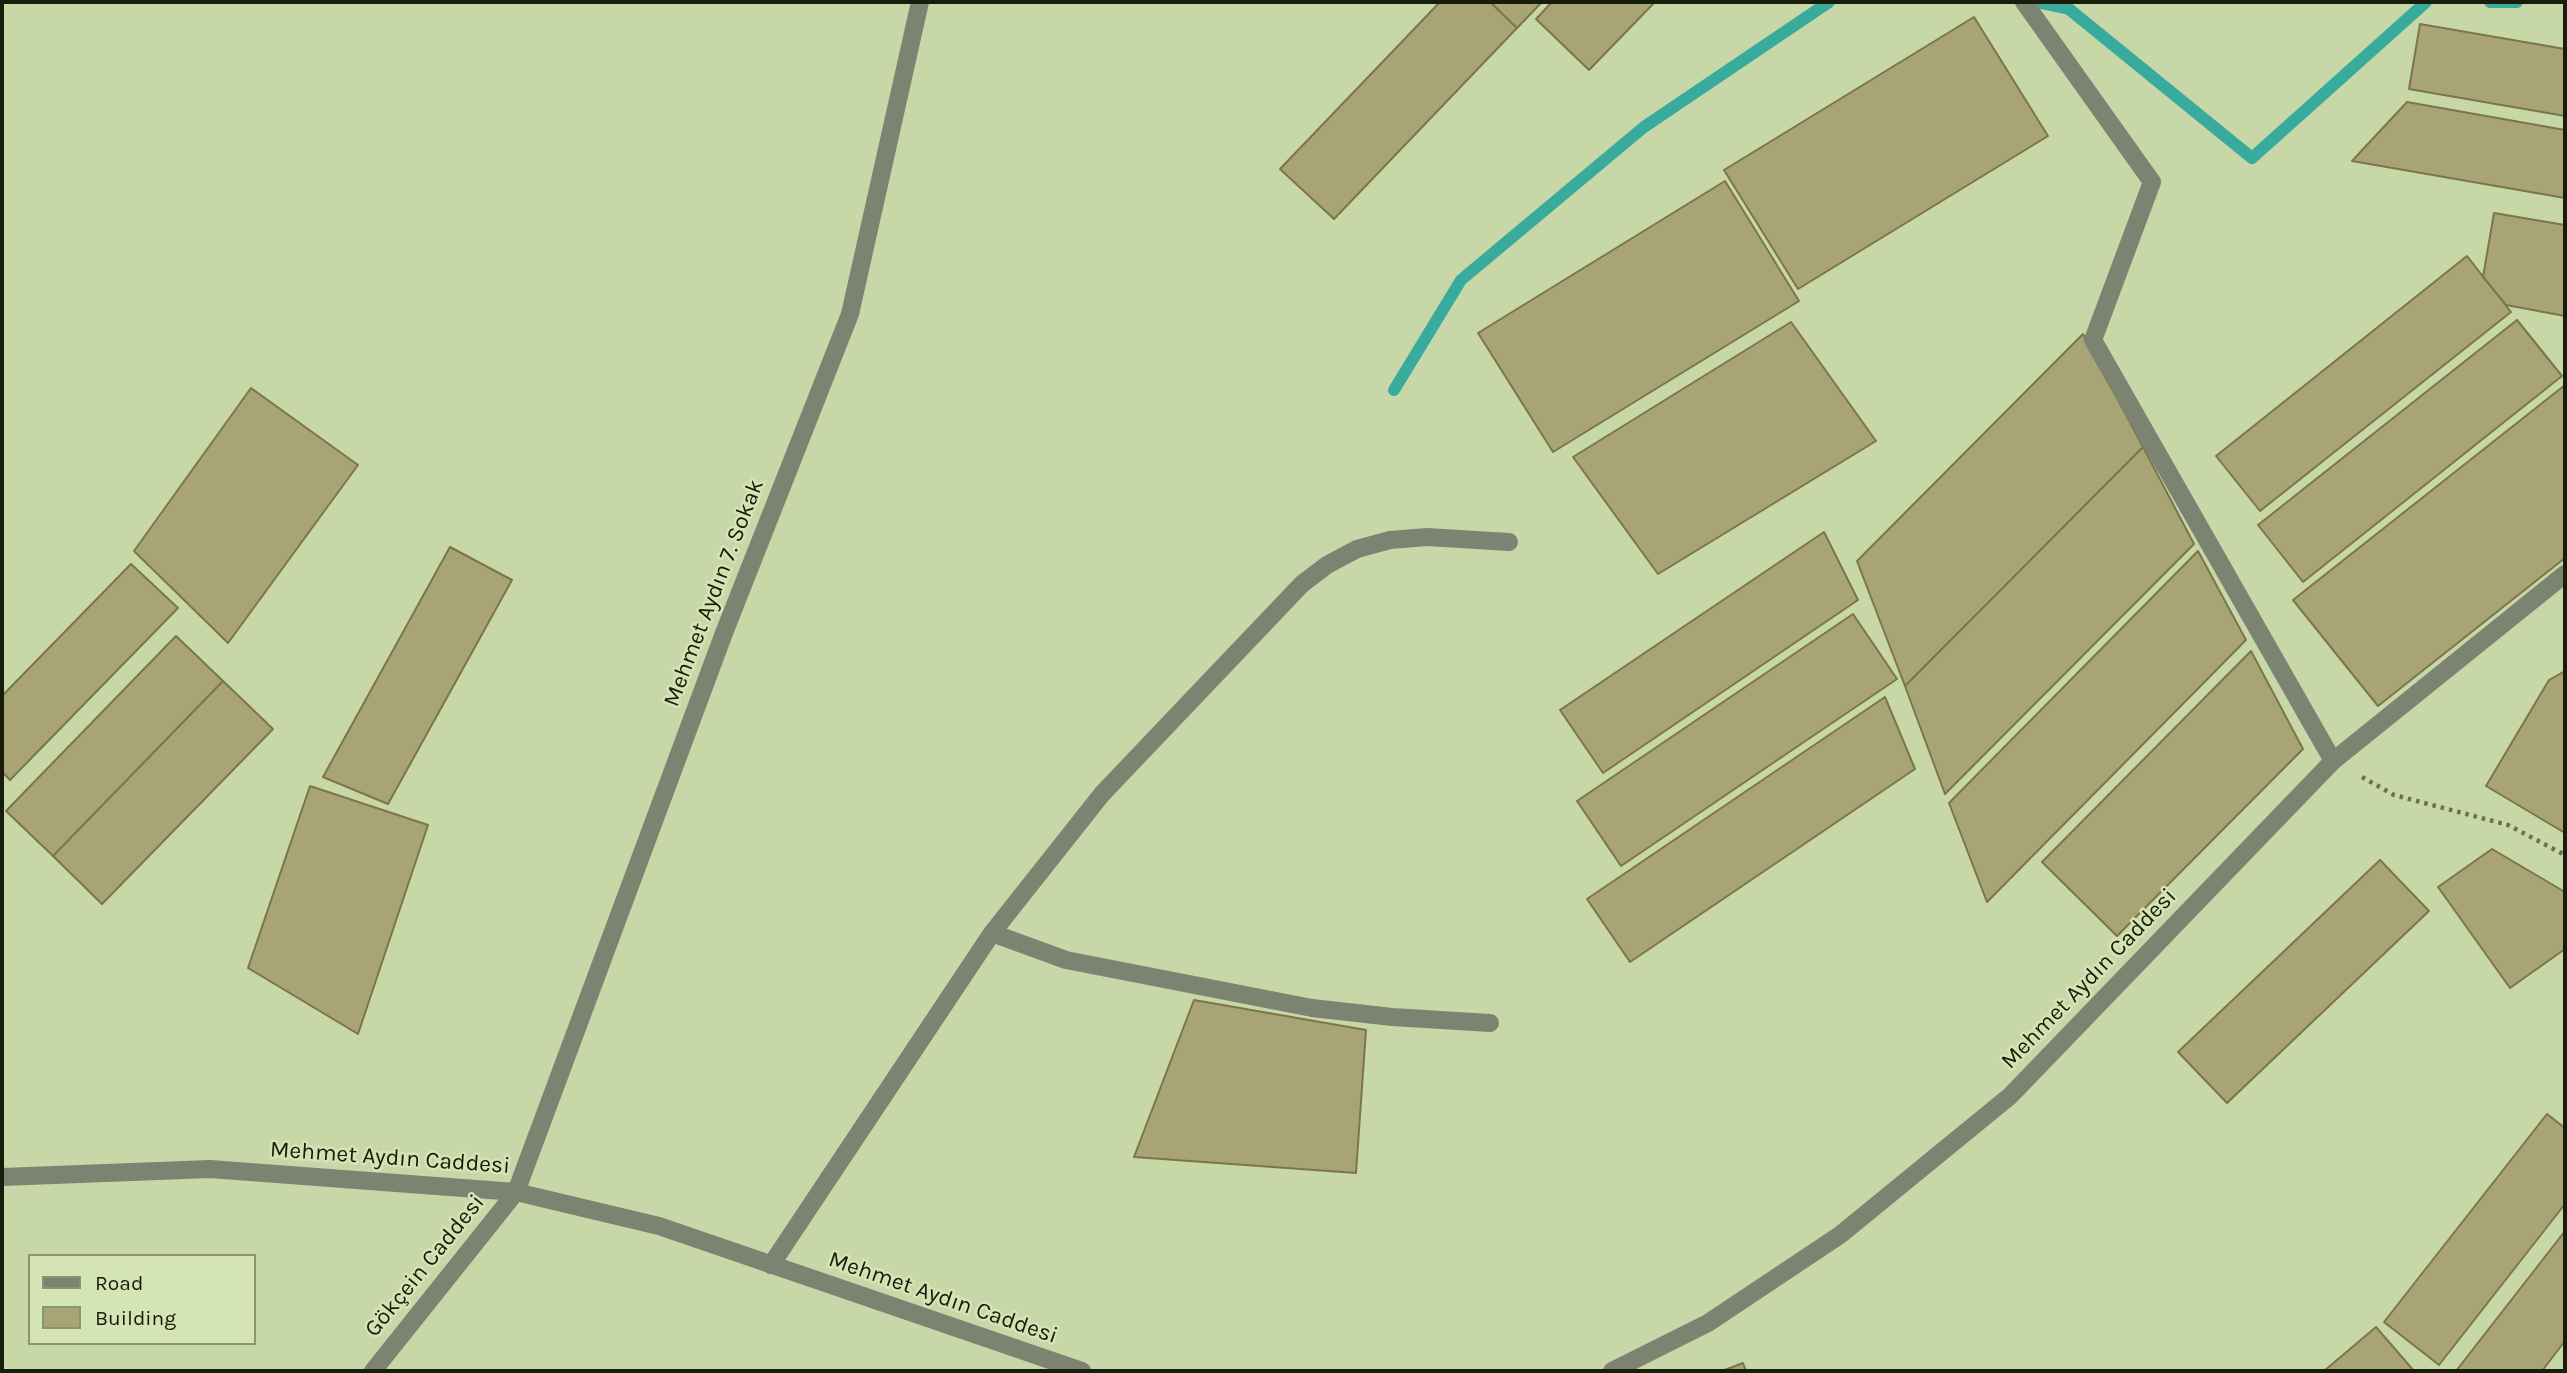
<!DOCTYPE html>
<meta charset="utf-8">
<style>
body{margin:0}
#map{position:relative;width:2567px;height:1373px;overflow:hidden;background:#c8d7a8;font-family:Karla,sans-serif}
canvas{display:block}
.frame{position:absolute;inset:0;border:4px solid #171c0b;pointer-events:none}
.legend{position:absolute;left:28px;top:1254px;width:228px;height:91px;box-sizing:border-box;background:#d5e4b5;border:2px solid #899471;margin:0;padding:9px 12px;list-style:none;font-size:21px;color:#171c0b}
.legend li{display:flex;align-items:center;gap:14px;height:35px}
.legend b{width:35px;border:2px solid #899471}
</style>
<div id="map">
<canvas width="2567" height="1373"></canvas>
<div class="frame"></div>
<ul class="legend">
<li><b style="height:9px;background:#7d8371"></b>Road</li>
<li><b style="height:19px;background:#a9a475"></b>Building</li>
</ul>
</div>
<script>
const ctx = document.querySelector('canvas').getContext('2d');
ctx.lineJoin = 'round';
function toPath(rows) {
  const path = new Path2D();
  for (const r of rows) {
    path.moveTo(r[0], r[1]);
    for (let i = 2; i < r.length; i += 2) path.lineTo(r[i], r[i + 1]);
  }
  return path;
}
function trace(path, color, width, dash) {
  ctx.strokeStyle = color;
  ctx.lineWidth = width;
  ctx.lineCap = dash ? 'butt' : 'round';
  ctx.setLineDash(dash || []);
  ctx.stroke(path);
}
function paint(path, color) {
  ctx.fillStyle = color;
  ctx.fill(path, 'evenodd');
}
function drawText(font, color, halo, rows, align = 'center') {
  ctx.font = font + ' Karla,sans-serif';
  ctx.lineWidth = 5;
  ctx.setLineDash([]);
  ctx.textBaseline = 'middle';
  ctx.strokeStyle = halo;
  ctx.fillStyle = color;
  for (const [text, x, y, turn = 0] of rows) {
    ctx.save();
    ctx.translate(x, y);
    ctx.rotate((+turn || 0) * Math.PI / 180);
    ctx.textAlign = isNaN(turn) ? turn : align;
    if (halo) ctx.strokeText(text, 0, 0);
    ctx.fillText(text, 0, 0);
    ctx.restore();
  }
}
trace(toPath([
 [2036,2,2069,9,2252,158,2426,2],
 [2490,2,2517,2],
 [1394,390,1461,280,1644,127,1829,2]
]), '#38ab9c', 12);
const building = toPath([
 [1440,2,1490,2,1517,28,1334,219,1280,169,1440,2],
 [1490,2,1542,2,1517,28,1490,2],
 [1552,2,1655,2,1589,70,1536,19,1552,2],
 [1974,17,2048,136,1798,289,1724,170,1974,17],
 [2420,24,2565,49,2565,116,2409,89,2420,24],
 [2407,102,2565,130,2565,198,2352,161,2407,102],
 [1725,181,1799,301,1553,452,1478,333,1725,181],
 [2494,213,2565,225,2565,316,2506,305,2483,277,2494,213],
 [2467,256,2511,312,2260,511,2216,456,2467,256],
 [2517,320,2562,376,2303,582,2258,525,2517,320],
 [1791,322,1876,441,1658,574,1573,457,1791,322],
 [2083,334,2143,447,1905,686,1857,561,2083,334],
 [2565,385,2565,558,2378,706,2293,600,2565,385],
 [251,388,358,465,228,643,134,551,251,388],
 [2143,447,2194,544,1945,794,1905,686,2143,447],
 [1824,532,1858,600,1603,773,1560,710,1824,532],
 [450,547,512,580,388,804,323,777,450,547],
 [2198,551,2246,640,1987,902,1949,803,2198,551],
 [131,564,178,608,10,780,2,772,2,696,131,564],
 [1853,614,1897,679,1621,866,1577,801,1853,614],
 [176,636,223,681,53,856,6,811,176,636],
 [2251,651,2303,749,2117,936,2042,862,2251,651],
 [2565,671,2565,833,2486,786,2549,680,2565,671],
 [223,681,273,729,102,904,53,856,223,681],
 [1885,697,1915,769,1630,962,1587,899,1885,697],
 [310,786,428,825,358,1034,248,968,310,786],
 [2492,849,2565,892,2565,949,2510,988,2438,887,2492,849],
 [2380,860,2429,911,2227,1103,2178,1052,2380,860],
 [1194,1000,1366,1030,1356,1173,1134,1157,1194,1000],
 [2547,1114,2565,1128,2565,1204,2439,1365,2384,1322,2547,1114],
 [2565,1231,2565,1341,2542,1371,2456,1371,2565,1231],
 [2376,1327,2414,1371,2324,1371,2376,1327],
 [1743,1363,1746,1371,1722,1371,1743,1363]
]);
paint(building, '#a9a475');
trace(building, '#7b7648', 2);
trace(toPath([
 [2362,777,2394,795,2508,825,2565,855]
]), '#687253', 4.5, [3.5, 5]);
trace(toPath([
 [992,933,1066,960,1312,1008,1392,1017,1490,1023],
 [771,1265,992,933,1102,794,1302,584,1327,565,1357,549,1390,540,1427,537,1509,542]
]), '#7d8371', 18);
trace(toPath([
 [2024,2,2152,182,2093,340,2333,761],
 [2,1177,210,1169,516,1192,659,1226,1082,1371],
 [516,1192,724,633,850,314,920,2],
 [1612,1371,1708,1323,1840,1235,2010,1096,2333,761,2565,574]
]), '#7d8371', 18);
trace(toPath([
 [373,1371,516,1192]
]), '#7d8371', 18);
drawText('23px', '#171c0b', '#d5e4b5', [
 ["Mehmet Aydın 7. Sokak",714,593,-69],
 ["Mehmet Aydın Caddesi",2089,979,-46],
 ["Mehmet Aydın Caddesi",390,1158,4],
 ["Gökçein Caddesi",425,1266,-51],
 ["Mehmet Aydın Caddesi",943,1298,19]
]);
</script>
